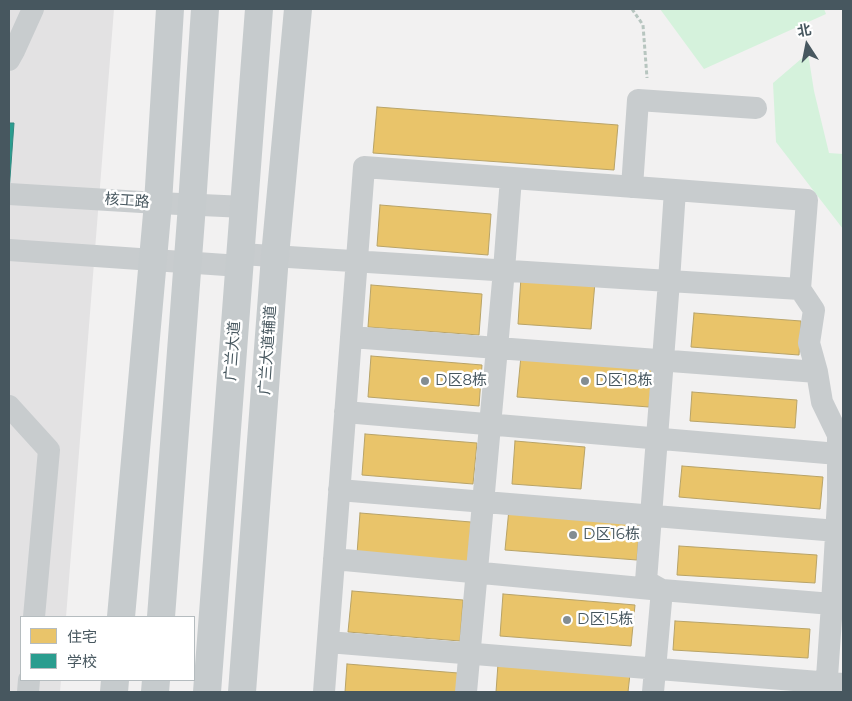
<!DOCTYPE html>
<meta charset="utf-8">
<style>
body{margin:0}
#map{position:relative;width:852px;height:701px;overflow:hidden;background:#f2f1f1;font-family:Montserrat,"Noto Sans SC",sans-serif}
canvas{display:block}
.frame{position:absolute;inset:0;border:10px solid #47575f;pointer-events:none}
.legend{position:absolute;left:20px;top:616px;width:175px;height:65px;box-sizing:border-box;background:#fff;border:1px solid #b5bcbf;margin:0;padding:6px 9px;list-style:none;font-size:15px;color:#47575f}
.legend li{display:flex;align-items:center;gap:10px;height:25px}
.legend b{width:25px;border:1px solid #b5bcbf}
.north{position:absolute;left:782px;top:20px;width:50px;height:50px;-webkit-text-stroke:4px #fff;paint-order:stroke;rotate:349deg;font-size:14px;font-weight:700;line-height:20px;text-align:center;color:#47575f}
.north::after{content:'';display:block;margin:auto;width:18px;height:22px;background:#47575f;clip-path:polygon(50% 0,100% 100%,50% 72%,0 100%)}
</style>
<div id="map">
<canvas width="852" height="701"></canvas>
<div class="frame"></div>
<ul class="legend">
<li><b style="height:14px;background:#e9c46a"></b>住宅</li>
<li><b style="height:14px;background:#2a9d8f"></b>学校</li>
</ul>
<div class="north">北</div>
</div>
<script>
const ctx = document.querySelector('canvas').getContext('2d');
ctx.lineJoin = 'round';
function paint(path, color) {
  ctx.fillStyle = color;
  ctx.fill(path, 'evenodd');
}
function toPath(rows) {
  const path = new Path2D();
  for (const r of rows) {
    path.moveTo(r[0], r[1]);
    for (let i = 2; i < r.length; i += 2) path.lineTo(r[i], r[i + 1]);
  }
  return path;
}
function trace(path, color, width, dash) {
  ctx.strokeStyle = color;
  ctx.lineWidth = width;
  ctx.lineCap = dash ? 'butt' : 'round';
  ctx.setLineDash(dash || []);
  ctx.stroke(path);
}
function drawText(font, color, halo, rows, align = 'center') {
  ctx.font = font + ' Montserrat,"Noto Sans SC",sans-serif';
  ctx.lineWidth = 5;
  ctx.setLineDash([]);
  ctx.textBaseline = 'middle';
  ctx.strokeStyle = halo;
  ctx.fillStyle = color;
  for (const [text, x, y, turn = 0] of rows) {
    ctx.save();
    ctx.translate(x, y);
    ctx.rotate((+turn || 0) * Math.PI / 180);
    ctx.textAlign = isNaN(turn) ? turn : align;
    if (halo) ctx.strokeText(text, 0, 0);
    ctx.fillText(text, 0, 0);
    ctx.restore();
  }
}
paint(toPath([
 [9,9,114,9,66,617,21,617,21,680,61,680,60,692,9,692]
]), '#e3e2e3');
paint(toPath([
 [660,9,824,9,826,14,704,69],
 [808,53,814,91,829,153,843,154,843,229,776,142,773,83]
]), '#d5f2dc');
const homes = toPath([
 [377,107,618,125,614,170,373,153,377,107],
 [380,205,491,214,488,255,377,246,380,205],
 [521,277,595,282,591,329,518,324,521,277],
 [371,285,482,294,479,335,368,327,371,285],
 [694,313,801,321,799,355,691,347,694,313],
 [371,356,482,365,479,406,368,397,371,356],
 [521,356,653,365,649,407,517,397,521,356],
 [692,392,797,400,795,428,690,421,692,392],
 [365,434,477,443,473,484,362,475,365,434],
 [515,441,585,447,581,489,512,484,515,441],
 [682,466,823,477,820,509,679,497,682,466],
 [509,509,640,519,637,560,505,550,509,509],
 [360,513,471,522,468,563,357,554,360,513],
 [679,546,817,555,815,583,677,575,679,546],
 [352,591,463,600,460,641,348,632,352,591],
 [503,594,635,605,631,646,500,636,503,594],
 [675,621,810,629,808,658,673,650,675,621],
 [347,664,458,673,457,692,345,692,347,664],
 [498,664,630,674,628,692,496,692,498,664]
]);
paint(homes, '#e9c46a');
trace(homes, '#b8a367', 1);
const schools = toPath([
 [9,123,14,123,9,192,9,123]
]);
paint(schools, '#2a9d8f');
trace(schools, '#338881', 1);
trace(toPath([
 [632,9,643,25,647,78]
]), '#b7c5bf', 3, [4, 2.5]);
trace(toPath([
 [9,60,14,51,33,9],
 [632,187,638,100,756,108],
 [675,190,807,200,800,289],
 [9,194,158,203,245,207],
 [9,250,240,266],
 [241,254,669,281,646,581,662,590,653,692],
 [351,337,817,372],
 [9,406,49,450,34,617],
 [345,412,838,454],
 [339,490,837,531],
 [334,559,662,590,832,604,838,501,843,500],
 [328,642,843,684],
 [28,692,29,680],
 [324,692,364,167,675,190,669,281,800,289,814,310,809,343,817,372,822,402,838,435,838,501],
 [466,692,504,270,511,178],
 [826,692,832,604]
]), '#c8ccce', 22);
trace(toPath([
 [121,617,158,203,170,9],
 [161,617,192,205,205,9],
 [114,692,115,680],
 [155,692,156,680],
 [207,692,259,9],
 [242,692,275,256,298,9]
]), '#c6cbcd', 28);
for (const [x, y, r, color] of [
 [425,381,5,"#838d92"],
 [585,381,5,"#838d92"],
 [573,535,5,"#838d92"],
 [567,620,5,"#838d92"]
]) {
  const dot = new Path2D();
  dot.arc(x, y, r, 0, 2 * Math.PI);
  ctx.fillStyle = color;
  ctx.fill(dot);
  trace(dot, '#fff', 2);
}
drawText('15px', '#47575f', '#fff', [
 ["核工路",127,201,4],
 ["广兰大道辅道",268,350,-86],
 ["广兰大道",233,351,-86]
]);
drawText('15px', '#47575f', '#fff', [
 ["D区8栋",435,381],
 ["D区18栋",595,381],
 ["D区16栋",583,535],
 ["D区15栋",577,620]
], 'left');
</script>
